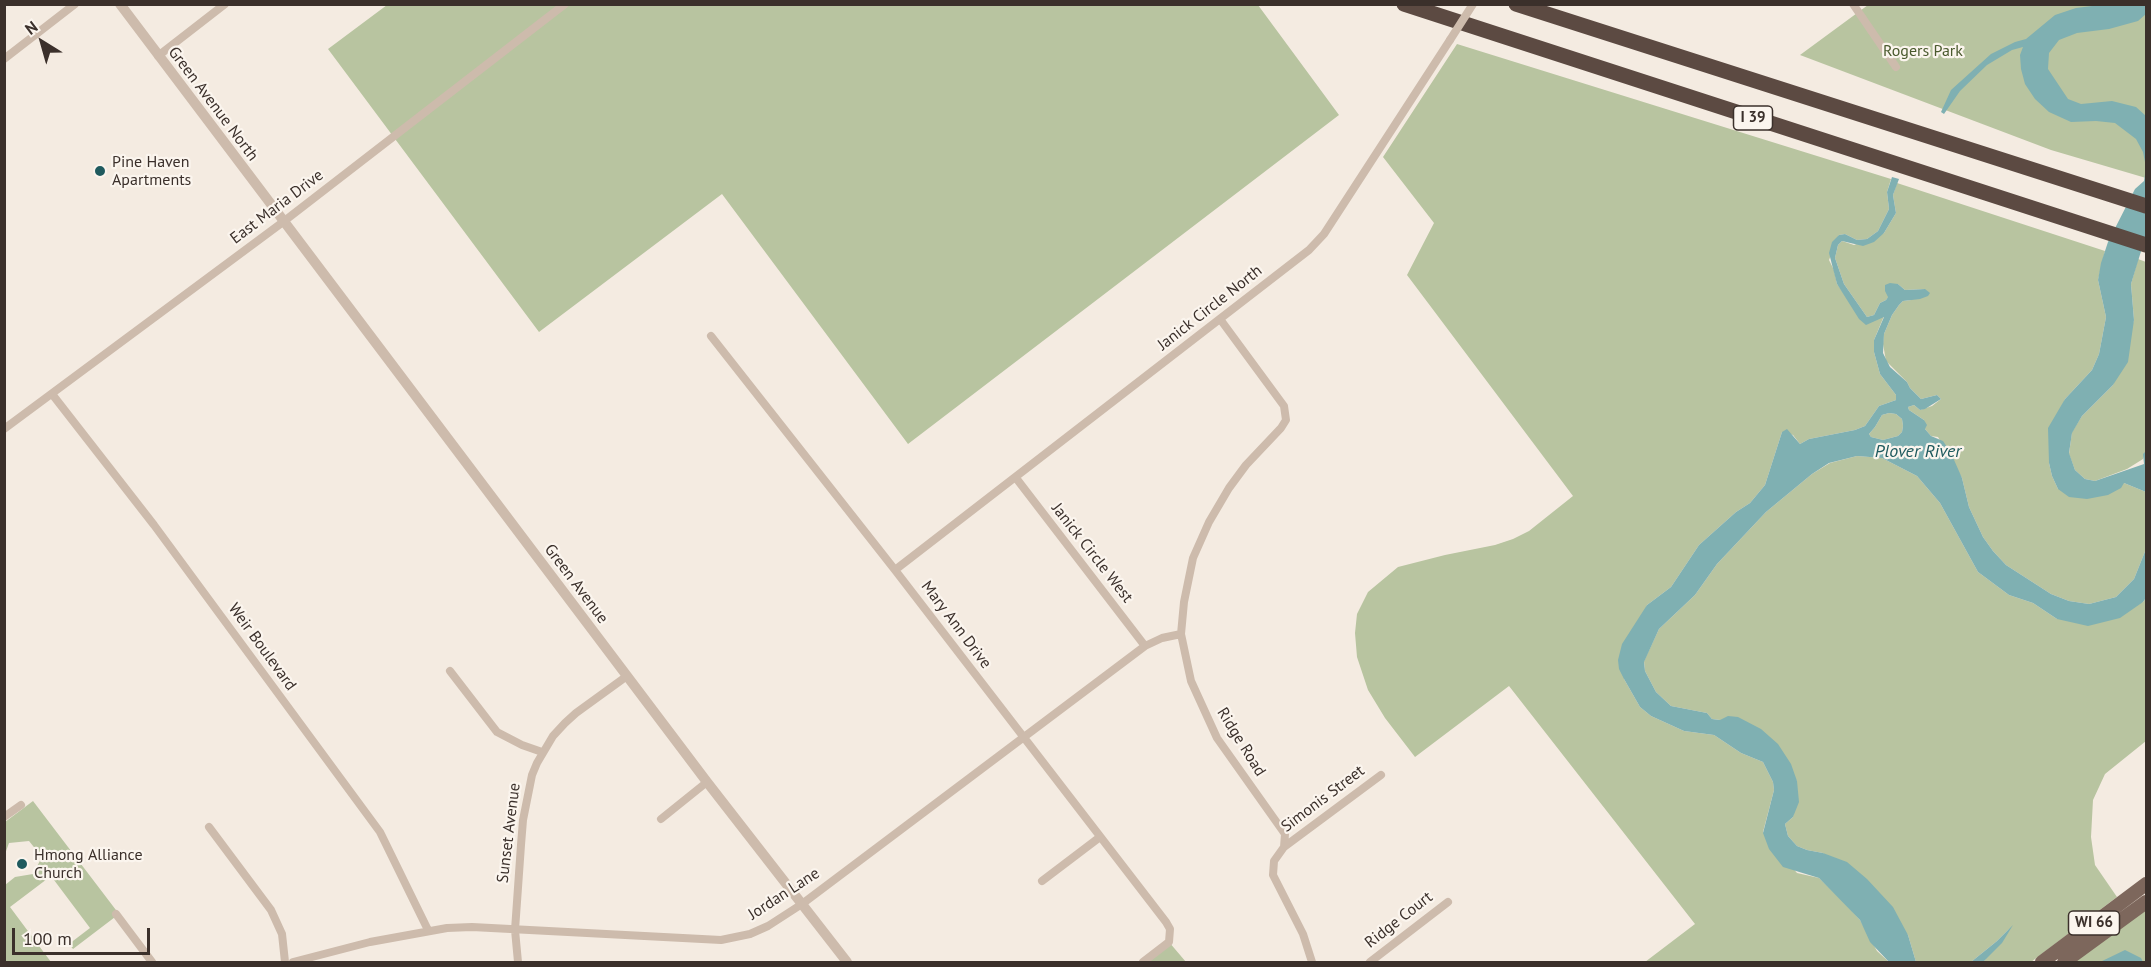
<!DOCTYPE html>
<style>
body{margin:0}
#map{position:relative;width:2151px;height:967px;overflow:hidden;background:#f4ebe1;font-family:"PT Sans",sans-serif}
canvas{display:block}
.frame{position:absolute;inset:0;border:6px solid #3b302b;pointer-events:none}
.north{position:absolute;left:12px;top:12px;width:60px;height:60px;-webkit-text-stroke:4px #fbf5ee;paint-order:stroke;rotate:323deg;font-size:16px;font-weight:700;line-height:24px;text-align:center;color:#3b302b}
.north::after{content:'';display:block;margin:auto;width:21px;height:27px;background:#3b302b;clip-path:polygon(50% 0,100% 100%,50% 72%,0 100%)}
.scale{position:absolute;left:12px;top:928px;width:138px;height:27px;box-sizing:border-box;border:3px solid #3b302b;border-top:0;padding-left:8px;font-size:18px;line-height:21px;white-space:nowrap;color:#3b302b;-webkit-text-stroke:4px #fbf5ee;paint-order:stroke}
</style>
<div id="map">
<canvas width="2151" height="967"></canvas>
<div class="frame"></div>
<div class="north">N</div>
<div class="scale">100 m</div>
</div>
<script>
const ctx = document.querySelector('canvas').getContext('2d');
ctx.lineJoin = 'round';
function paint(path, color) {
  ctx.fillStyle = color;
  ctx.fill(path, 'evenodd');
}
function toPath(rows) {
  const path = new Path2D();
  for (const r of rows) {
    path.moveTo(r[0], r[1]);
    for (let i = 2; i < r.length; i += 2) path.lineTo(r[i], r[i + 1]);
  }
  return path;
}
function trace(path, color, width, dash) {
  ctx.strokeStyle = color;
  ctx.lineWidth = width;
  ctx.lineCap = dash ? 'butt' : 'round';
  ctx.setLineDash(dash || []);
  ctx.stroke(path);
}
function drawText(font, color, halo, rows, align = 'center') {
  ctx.font = font + ' "PT Sans",sans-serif';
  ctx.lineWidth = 4.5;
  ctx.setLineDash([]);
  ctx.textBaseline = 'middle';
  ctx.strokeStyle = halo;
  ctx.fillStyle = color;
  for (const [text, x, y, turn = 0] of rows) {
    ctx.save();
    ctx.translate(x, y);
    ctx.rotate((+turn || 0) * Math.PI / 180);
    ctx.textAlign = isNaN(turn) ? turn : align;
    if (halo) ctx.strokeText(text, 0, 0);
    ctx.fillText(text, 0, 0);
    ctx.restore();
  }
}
paint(toPath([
 [387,5,1258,5,1339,115,908,444,722,194,539,332,328,49],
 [1868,5,2146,5,2146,178,2051,150,1800,55],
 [1457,44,1891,179,1887,192,1889,209,1878,231,1867,239,1857,240,1845,234,1839,235,1829,260,1834,270,1837,284,1866,324,1884,316,1874,340,1874,352,1880,374,1896,395,1896,400,1879,406,1865,426,1855,430,1809,439,1800,444,1793,435,1782,432,1765,485,1750,503,1736,512,1699,545,1671,587,1647,605,1624,679,1640,707,1651,716,1684,731,1714,735,1741,753,1763,762,1773,782,1774,790,1763,832,1797,873,1819,878,1843,901,1860,920,1877,951,1889,962,1645,962,1695,924,1509,686,1415,757,1385,718,1368,690,1357,657,1355,633,1357,614,1368,592,1398,567,1445,555,1495,545,1513,539,1529,531,1573,496,1407,275,1434,223,1383,157],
 [1897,183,2105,251,2098,280,2106,317,2099,354,2092,370,2065,399,2049,447,2049,463,2052,476,2058,489,2124,483,2146,492,2146,549,2134,579,2116,597,2089,604,2069,601,2051,594,2006,565,1993,551,1983,537,1969,507,1962,478,1938,437,1931,436,1925,429,1924,420,1909,410,1908,407,1914,405,1920,410,1932,406,1941,399,1937,395,1921,399,1910,388,1907,382,1886,361,1883,344,1884,334,1892,315,1899,305,1903,301,1911,300,1925,289,1905,290,1898,284,1886,300,1880,303,1874,315,1867,317,1844,284,1835,258,1838,245,1842,241,1854,245,1884,233,1896,213,1893,195],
 [2138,259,2146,262,2146,454,2145,453,2143,459,2127,469,2095,481,2085,479,2075,470,2069,454,2072,432,2082,416,2113,385,2134,320,2131,284],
 [1889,413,1896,414,1902,419,1903,426,1902,432,1898,436,1883,440,1871,437,1869,434,1875,427,1882,415],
 [1857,456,1882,458,1917,476,1940,503,1978,572,2009,595,2033,603,2057,619,2143,602,2146,598,2146,741,2105,774,2093,800,2091,837,2095,865,2117,897,2031,962,1983,962,2010,928,1997,941,1971,962,1916,962,1908,935,1823,853,1807,850,1797,846,1788,836,1785,824,1793,817,1797,781,1720,720,1712,719,1707,713,1671,706,1656,692,1645,671,1644,661,1659,629,1695,595,1717,564,1766,512,1812,474,1830,463],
 [33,801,119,914,73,949,69,944,90,928,51,876,10,907,51,962,5,962,5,885,15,877,33,874,42,857,29,841,9,843,5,854,5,822],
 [2146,902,2146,962,2064,962],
 [1169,942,1186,962,1143,962]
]), '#b8c4a0');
paint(toPath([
 [2100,5,2146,5,2146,14,2138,21,2109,29,2077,33,2059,40,2049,53,2048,69,2068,99,2081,104,2112,101,2136,107,2146,116,2146,235,2131,284,2134,320,2128,362,2113,385,2082,416,2072,433,2069,453,2075,470,2085,479,2095,481,2144,464,2143,454,2145,452,2146,492,2124,483,2121,488,2108,495,2087,499,2069,497,2058,489,2052,476,2049,463,2048,428,2065,399,2092,370,2099,354,2106,317,2098,280,2101,263,2108,242,2135,189,2144,181,2146,167,2143,152,2136,139,2115,123,2096,121,2071,122,2049,112,2035,99,2025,84,2021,69,2020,55,2023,47,2012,50,1987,65,1960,91,1944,114,1941,112,1951,90,1991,54,2015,42,2026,39,2055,15,2076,8],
 [1892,177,1899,179,1893,195,1896,213,1884,233,1874,242,1863,246,1842,241,1838,245,1835,258,1844,284,1867,317,1874,315,1880,303,1886,300,1888,297,1885,291,1885,285,1890,283,1898,284,1905,290,1925,289,1930,293,1928,296,1920,299,1903,301,1899,305,1892,315,1884,334,1883,353,1890,367,1907,382,1910,388,1921,399,1937,395,1941,399,1925,409,1920,410,1914,405,1908,407,1909,410,1924,420,1927,425,1925,429,1931,436,1943,441,1951,453,1962,478,1969,507,1983,537,1993,551,2006,565,2051,594,2069,601,2089,604,2116,597,2134,579,2146,549,2146,598,2143,602,2120,618,2088,626,2057,619,2033,603,2009,595,1978,572,1940,503,1917,476,1882,458,1857,456,1829,463,1812,474,1766,512,1717,564,1695,595,1659,629,1644,662,1645,671,1656,692,1671,706,1707,713,1712,719,1720,720,1728,716,1738,717,1761,729,1778,744,1791,764,1797,781,1799,802,1793,817,1785,824,1788,836,1797,846,1807,850,1823,853,1847,862,1867,879,1893,907,1908,935,1916,962,1889,962,1870,942,1860,920,1819,878,1783,867,1769,849,1763,833,1774,790,1773,782,1763,762,1741,753,1714,735,1684,731,1651,716,1640,707,1624,679,1619,669,1618,660,1622,644,1647,605,1671,587,1699,545,1736,512,1750,503,1765,485,1782,432,1787,429,1800,444,1809,439,1855,430,1865,426,1879,406,1896,400,1896,395,1880,374,1874,352,1874,340,1884,317,1866,325,1859,319,1837,284,1829,253,1832,242,1839,235,1845,234,1857,240,1867,239,1878,231,1889,209,1887,192],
 [1889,413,1896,414,1902,419,1903,426,1902,432,1898,436,1883,440,1871,437,1869,434,1875,427,1882,415],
 [2013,925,2002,943,1983,962,1971,962,1997,941],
 [2125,950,2141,958,2143,962,2130,961,2100,962]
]), '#7fb0b2');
trace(toPath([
 [1853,4,1896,67],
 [158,56,225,4],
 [4,59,75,4],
 [1220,319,1284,406,1286,420,1281,428,1246,465,1229,488,1209,522,1193,558,1184,602,1181,634,1191,681,1217,738,1285,834,1284,847,1274,861,1273,875,1303,934,1312,962],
 [711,336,895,570,1166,922,1170,929,1169,942,1143,962],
 [52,394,154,525,380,832,428,930],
 [4,429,283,222,565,4],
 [1016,478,1145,646],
 [895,570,1309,250,1324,234,1450,40],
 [450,671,497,732,522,745,542,752],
 [4,817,21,805],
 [661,819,707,782],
 [209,827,271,910,282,934,285,962],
 [1284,847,1381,775],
 [1042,881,1100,837],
 [116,914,152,962],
 [293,962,370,942,447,928,472,927,721,940,750,934,768,926,802,904,1145,646,1162,638,1181,634],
 [518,962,515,930,521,845,523,820,532,775,537,763,553,736,565,723,576,713,627,676],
 [1370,962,1448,902]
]), '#cdbbac', 8);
trace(toPath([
 [120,4,707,782,847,962]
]), '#cdbbac', 10);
trace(toPath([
 [2042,962,2146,884],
 [2064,962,2146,902]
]), '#7d675c', 14);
trace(toPath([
 [1404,4,2146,245],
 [1516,4,2146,206]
]), '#5c4a42', 15);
trace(toPath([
 [1450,40,1473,4]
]), '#cdbbac', 8);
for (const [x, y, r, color] of [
 [100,171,6,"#1f5a5e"],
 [22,864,6,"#1f5a5e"]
]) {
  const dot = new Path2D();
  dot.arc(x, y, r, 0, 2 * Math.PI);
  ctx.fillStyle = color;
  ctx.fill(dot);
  trace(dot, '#fbf5ee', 2);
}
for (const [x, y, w] of [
 [1753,118,39],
 [2094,923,51]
]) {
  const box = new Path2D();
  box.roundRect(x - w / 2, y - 12, w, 24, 4.5);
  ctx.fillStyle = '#fbf5ee';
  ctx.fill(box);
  trace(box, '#3b302b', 1.5);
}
drawText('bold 15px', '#3b302b', null, [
 ["I 39",1753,118],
 ["WI 66",2094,923]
]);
drawText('16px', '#4a5a2e', '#fbf5ee', [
 ["Rogers Park",1923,51]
]);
drawText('16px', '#3b302b', '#fbf5ee', [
 ["Green Avenue North",213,104,53],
 ["East Maria Drive",277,207,-37],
 ["Janick Circle North",1210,308,-38],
 ["Janick Circle West",1092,553,52],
 ["Green Avenue",576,584,53],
 ["Mary Ann Drive",956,625,53],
 ["Weir Boulevard",262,647,54],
 ["Ridge Road",1241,742,58],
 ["Simonis Street",1323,799,-37],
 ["Sunset Avenue",509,833,-83],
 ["Jordan Lane",784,894,-33],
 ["Ridge Court",1399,920,-38]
]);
drawText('16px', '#3b302b', '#fbf5ee', [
 ["Pine Haven",112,162],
 ["Apartments",112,180],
 ["Hmong Alliance",34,855],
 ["Church",34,873]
], 'left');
drawText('italic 18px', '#1f5a5e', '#fbf5ee', [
 ["Plover River",1918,452]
]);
</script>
